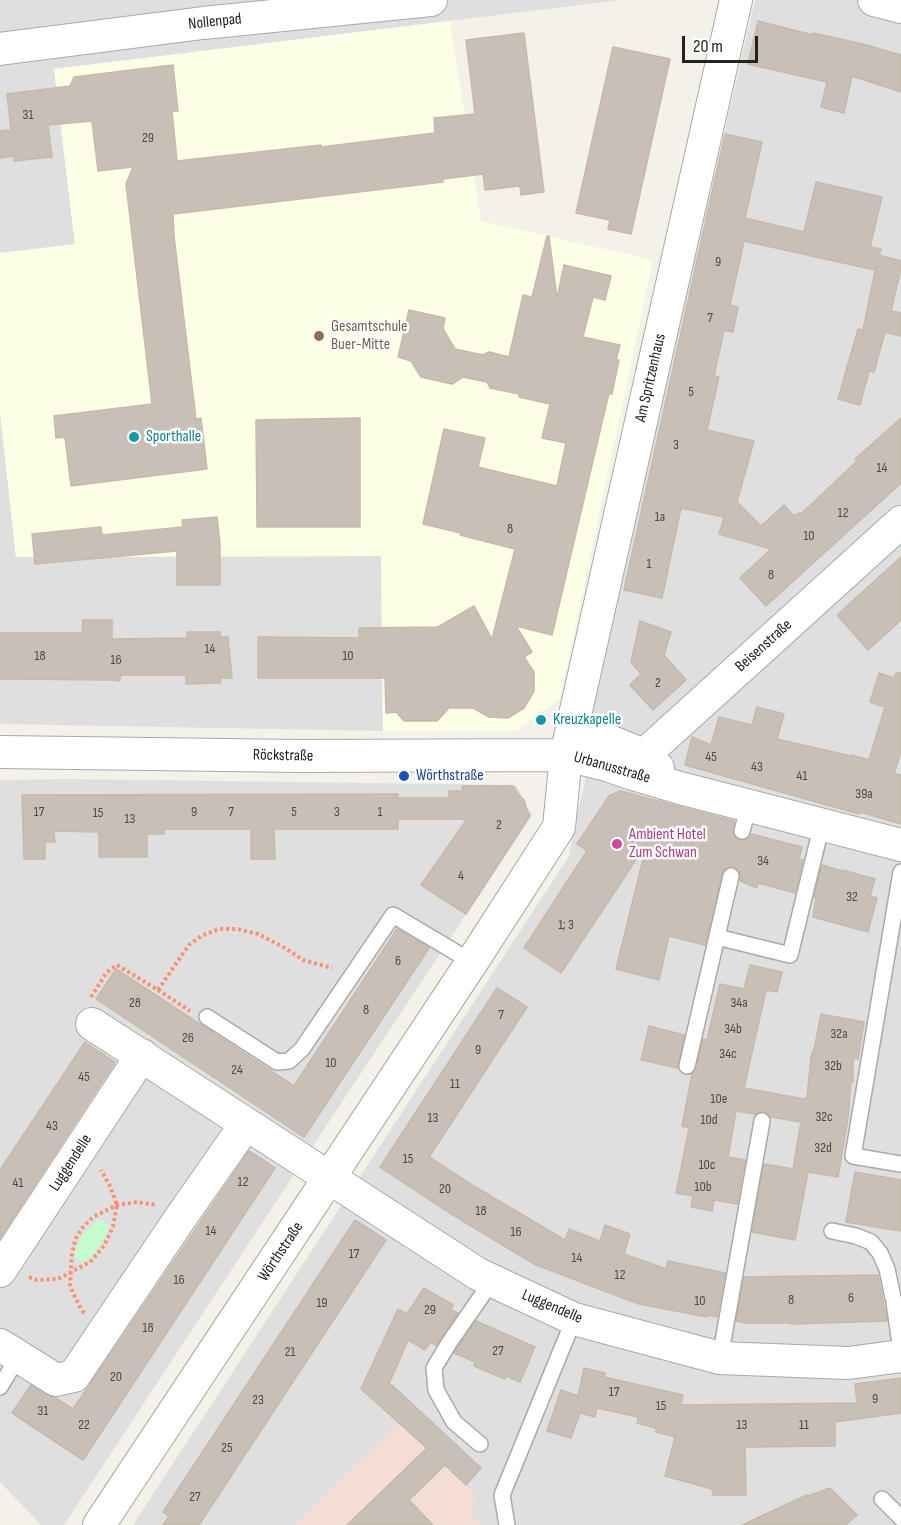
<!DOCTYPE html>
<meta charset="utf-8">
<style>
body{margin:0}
#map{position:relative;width:901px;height:1525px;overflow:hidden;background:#f3f1e8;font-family:"Sofia Sans Condensed",sans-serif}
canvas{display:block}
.scale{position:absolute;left:682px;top:36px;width:76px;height:27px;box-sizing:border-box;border:3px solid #222;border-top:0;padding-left:8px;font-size:18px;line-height:21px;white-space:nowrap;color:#222;-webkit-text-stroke:4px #fff;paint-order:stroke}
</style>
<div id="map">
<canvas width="901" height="1525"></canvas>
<div class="scale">20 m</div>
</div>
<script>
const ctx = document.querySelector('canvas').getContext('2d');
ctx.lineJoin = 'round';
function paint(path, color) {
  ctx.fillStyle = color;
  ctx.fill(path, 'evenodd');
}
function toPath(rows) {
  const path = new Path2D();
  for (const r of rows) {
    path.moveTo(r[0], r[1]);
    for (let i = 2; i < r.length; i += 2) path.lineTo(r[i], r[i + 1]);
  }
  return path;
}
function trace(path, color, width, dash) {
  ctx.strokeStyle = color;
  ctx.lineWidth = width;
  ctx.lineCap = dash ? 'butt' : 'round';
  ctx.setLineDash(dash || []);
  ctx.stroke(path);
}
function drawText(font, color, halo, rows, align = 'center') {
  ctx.font = font + ' "Sofia Sans Condensed",sans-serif';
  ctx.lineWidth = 5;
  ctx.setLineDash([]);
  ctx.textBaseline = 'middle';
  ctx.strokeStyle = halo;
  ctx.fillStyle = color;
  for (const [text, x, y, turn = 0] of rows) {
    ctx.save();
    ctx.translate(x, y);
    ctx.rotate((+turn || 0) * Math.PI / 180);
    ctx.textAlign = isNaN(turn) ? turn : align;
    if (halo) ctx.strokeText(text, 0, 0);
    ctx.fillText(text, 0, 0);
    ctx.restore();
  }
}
paint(toPath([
 [0,0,621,0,54,69,75,245,0,253],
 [755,0,901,0,901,1525,482,1525,471,1514,399,1423,295,1525,133,1525,569,856,576,818,585,783,589,716],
 [0,412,16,557,381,556,383,731,0,724],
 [69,779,516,785,532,815,291,1179,64,1525,41,1525,0,1482,0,780]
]), '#e0dfdf');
paint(toPath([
 [399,1423,466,1485,476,1496,471,1514,482,1525,295,1525]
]), '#f4dcd7');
paint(toPath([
 [450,21,481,221,653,260,560,699,516,731,383,731,381,556,16,557,0,412,0,253,75,244,54,69]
]), '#fcffe5');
paint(toPath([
 [99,1219,109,1225,106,1236,93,1255,84,1263,74,1257,77,1246,83,1235]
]), '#c4fed0');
const building = toPath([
 [758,21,813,35,813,33,863,44,901,55,901,92,852,76,844,113,821,107,827,82,748,64,758,21],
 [524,33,544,192,521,195,520,186,485,190,483,174,443,179,443,182,173,214,174,236,196,419,201,418,207,469,71,486,65,437,56,438,54,416,152,404,126,184,133,167,98,171,92,121,48,125,52,157,14,161,14,156,0,158,0,131,11,130,7,94,70,86,74,77,173,65,178,111,172,111,177,161,321,145,321,147,435,133,434,118,475,114,466,40,524,33],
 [613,47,670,59,631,234,608,229,610,220,576,213,613,47],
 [725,134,762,142,745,218,804,232,816,182,882,197,870,247,881,249,879,255,901,261,901,269,891,311,901,313,901,336,885,332,874,372,869,371,860,405,838,399,858,329,863,330,876,266,875,270,744,241,730,305,738,307,733,332,724,330,714,376,719,377,707,430,754,441,737,502,761,526,784,505,794,516,799,513,801,514,857,461,855,459,901,418,901,483,766,606,740,578,771,549,719,534,724,517,681,508,662,598,624,590,725,134],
 [547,236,549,236,557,298,564,265,611,276,605,300,593,297,583,337,620,345,616,360,619,360,612,394,609,393,552,635,516,626,532,652,524,657,534,672,534,691,524,708,508,718,489,717,473,708,449,708,437,721,404,721,396,712,386,713,385,678,258,678,258,637,359,638,359,628,438,627,474,606,492,639,515,549,460,535,461,533,423,524,444,429,485,438,478,467,557,486,566,443,542,438,550,404,519,397,519,394,490,388,487,382,463,377,452,384,421,377,411,361,398,357,409,310,445,318,443,329,455,349,483,355,489,352,509,357,523,295,532,297,547,236],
 [360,418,360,527,257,527,256,420,360,418],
 [217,517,220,544,220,585,177,585,177,551,35,564,32,534,101,527,102,535,183,527,182,520,217,517],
 [901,557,901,620,868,650,837,615,901,557],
 [83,620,112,620,112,639,187,638,187,632,220,632,220,637,228,637,232,678,221,678,220,683,186,684,186,675,121,675,119,681,111,680,0,679,0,633,82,633,83,620],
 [640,621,671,632,664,655,686,680,653,710,630,685,641,674,631,662,640,621],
 [879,673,894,678,896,673,901,673,901,751,894,774,901,775,901,824,860,812,859,814,685,765,692,737,711,745,719,717,752,725,757,707,784,714,777,739,851,756,851,755,869,760,885,707,870,702,879,673],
 [462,786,513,786,518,794,524,800,526,808,530,816,466,914,421,885,467,819,398,819,398,829,274,829,275,859,251,859,251,829,164,829,164,834,147,834,147,857,99,857,99,832,54,831,55,842,45,842,45,859,24,859,22,795,398,794,398,798,449,798,449,791,463,791,462,786],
 [620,791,734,821,733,833,735,837,739,840,745,840,749,837,751,834,802,847,799,859,803,860,795,893,758,883,757,888,740,881,740,874,737,869,733,866,728,867,724,870,722,874,705,945,669,936,659,980,616,969,647,843,561,973,524,948,587,851,577,844,609,796,620,791],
 [822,865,838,870,846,871,875,879,870,896,877,898,868,932,813,917,816,898,814,897,822,865],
 [397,929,429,948,304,1137,96,999,116,969,294,1086,397,929],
 [750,965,782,972,777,992,766,990,744,1088,804,1099,805,1098,807,1098,811,1057,815,1045,821,1014,864,1022,858,1059,853,1058,853,1082,851,1082,848,1118,838,1177,808,1172,795,1240,752,1232,764,1164,793,1169,801,1122,771,1117,764,1112,759,1112,755,1114,736,1111,728,1157,745,1160,737,1204,714,1200,712,1211,691,1207,693,1196,676,1193,689,1128,682,1126,692,1074,696,1068,703,1039,707,1040,720,984,744,989,750,965],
 [497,988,527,1007,429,1157,472,1185,565,1240,569,1229,600,1241,605,1225,630,1234,624,1254,666,1269,668,1261,725,1273,717,1317,707,1315,707,1317,639,1304,536,1265,453,1215,380,1167,497,988],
 [649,1026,684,1035,678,1068,641,1060,649,1026],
 [85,1042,115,1062,0,1238,0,1170,85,1042],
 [249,1151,275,1168,83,1460,12,1413,31,1385,46,1395,54,1397,73,1409,249,1151],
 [855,1172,901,1180,901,1231,846,1222,855,1172],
 [355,1220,386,1240,199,1525,163,1525,169,1516,163,1512,355,1220],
 [878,1275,887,1321,791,1324,791,1323,746,1323,736,1321,744,1277,878,1275],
 [424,1288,453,1305,451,1310,458,1313,436,1345,430,1342,425,1350,408,1340,389,1384,393,1386,481,1468,466,1485,445,1465,409,1500,433,1525,347,1525,427,1448,361,1389,398,1309,407,1314,424,1288],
 [476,1321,535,1347,520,1382,506,1376,505,1379,474,1366,475,1362,454,1353,476,1321],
 [584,1368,605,1373,604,1377,683,1395,681,1405,857,1403,855,1384,901,1378,901,1413,835,1422,835,1446,745,1447,746,1495,713,1495,712,1489,665,1476,675,1437,656,1432,656,1428,637,1423,638,1417,597,1408,595,1417,580,1413,571,1438,547,1431,561,1390,578,1396,584,1368],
 [830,1488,857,1515,846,1525,742,1525,807,1495,808,1496,830,1488]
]);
paint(building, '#c8c0b7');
trace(building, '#c6b9a9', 1.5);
const lane = toPath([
 [742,831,749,805],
 [901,872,853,1156,901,1164],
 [717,937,790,955,822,824],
 [207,1017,277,1062,289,1061,302,1049,393,915,472,962],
 [687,1066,731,876],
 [832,1231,856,1236,871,1242,880,1253,887,1269,894,1302,901,1351],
 [720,1358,762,1121],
 [0,1387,18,1357],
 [480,1444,454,1422,436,1390,434,1368,449,1343,492,1281],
 [882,1499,901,1518],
 [507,1525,502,1495,574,1319]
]);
const street = toPath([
 [874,0,901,7],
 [0,49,203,23,431,0],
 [0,752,300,756,566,755,607,765,636,775,680,788,901,845],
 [566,755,585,742,607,740,644,755,658,768],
 [636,775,644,755,901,522],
 [92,1024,478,1274,574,1319,720,1358,848,1363,901,1356],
 [0,1271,142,1055],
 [0,1345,56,1380,74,1376,181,1217,246,1124],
 [99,1525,472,962,559,827,566,755,736,0]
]);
trace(lane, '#a9a9a9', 18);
trace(street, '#a9a9a9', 34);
trace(toPath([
 [158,990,190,1011],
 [91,997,107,972,117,965,158,990,189,945,201,936,219,929,237,929,258,934,285,948,303,960,332,968],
 [29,1277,37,1280,58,1279,90,1262,104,1246,113,1227,117,1205,110,1186,101,1170],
 [84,1313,81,1309,73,1293,70,1284,72,1253,76,1238,83,1227,93,1217,117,1205,137,1202,156,1205]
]), '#ff8f6d', 4, [3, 3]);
trace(lane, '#fff', 15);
trace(street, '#fff', 32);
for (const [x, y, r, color] of [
 [319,336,6,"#8d6e63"],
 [134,437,6,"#0f9aa8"],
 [541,720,6,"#0f9aa8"],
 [404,776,6,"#1a4fb4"],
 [617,844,6,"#d1479c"]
]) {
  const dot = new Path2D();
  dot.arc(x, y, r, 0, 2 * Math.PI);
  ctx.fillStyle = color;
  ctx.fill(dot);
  trace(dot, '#fff', 2);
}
drawText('14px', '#4c4a47', null, [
 ["31",28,115],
 ["29",148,138],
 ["9",718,262],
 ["7",710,318],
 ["5",691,392],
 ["3",676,445],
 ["14",882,468],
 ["12",843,513],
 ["1a",660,517],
 ["8",510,529],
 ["10",809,536],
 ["1",649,564],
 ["8",771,575],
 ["14",210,649],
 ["18",40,656],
 ["10",348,656],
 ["16",116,660],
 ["2",658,683],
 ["45",711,757],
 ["43",757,767],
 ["41",802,776],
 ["39a",864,794],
 ["17",39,812],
 ["9",194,812],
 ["7",231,812],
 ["5",294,812],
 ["3",337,812],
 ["1",380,812],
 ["15",98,813],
 ["13",130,819],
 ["2",499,825],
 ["34",763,861],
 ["4",461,876],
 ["32",852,897],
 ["1; 3",566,925],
 ["6",398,961],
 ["28",135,1003],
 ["34a",739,1003],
 ["8",366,1010],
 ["7",501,1015],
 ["34b",733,1029],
 ["32a",839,1034],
 ["26",188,1038],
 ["9",478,1050],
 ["34c",728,1054],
 ["10",331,1063],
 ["32b",833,1066],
 ["24",237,1070],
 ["45",84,1077],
 ["11",455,1084],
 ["10e",719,1099],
 ["32c",824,1117],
 ["13",433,1118],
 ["10d",709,1120],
 ["43",52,1126],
 ["32d",823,1148],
 ["15",408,1159],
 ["10c",707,1165],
 ["12",243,1182],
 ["41",18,1183],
 ["10b",703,1187],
 ["20",445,1189],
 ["18",481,1211],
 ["14",211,1231],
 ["16",516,1232],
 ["17",354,1254],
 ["14",577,1258],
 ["12",620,1275],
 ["16",179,1280],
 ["6",851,1298],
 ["8",791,1300],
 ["10",700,1301],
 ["19",322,1303],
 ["29",430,1310],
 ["18",148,1328],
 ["27",498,1351],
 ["21",290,1352],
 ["20",116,1377],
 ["17",614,1392],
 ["9",875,1399],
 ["23",258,1400],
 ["15",661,1406],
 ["31",43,1411],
 ["22",84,1425],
 ["13",742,1425],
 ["11",804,1425],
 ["25",227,1448],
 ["27",195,1497]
]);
drawText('16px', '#222', '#fff', [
 ["Nollenpad",215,22,-6],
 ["Am Spritzenhaus",651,378,-77],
 ["Beisenstraße",764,646,-42],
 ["Röckstraße",283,756,1],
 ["Urbanusstraße",612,768,16],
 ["Luggendelle",71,1163,-57],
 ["Wörthstraße",281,1252,-56],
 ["Luggendelle",552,1307,23]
]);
drawText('16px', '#785e54', '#fff', [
 ["Gesamtschule",331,327],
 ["Buer-Mitte",331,345]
], 'left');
drawText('16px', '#0d838f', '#fff', [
 ["Sporthalle",146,437],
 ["Kreuzkapelle",553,720]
], 'left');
drawText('16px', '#164399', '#fff', [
 ["Wörthstraße",416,776]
], 'left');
drawText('16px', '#b23c85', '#fff', [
 ["Ambient Hotel",629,835],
 ["Zum Schwan",629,853]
], 'left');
</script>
